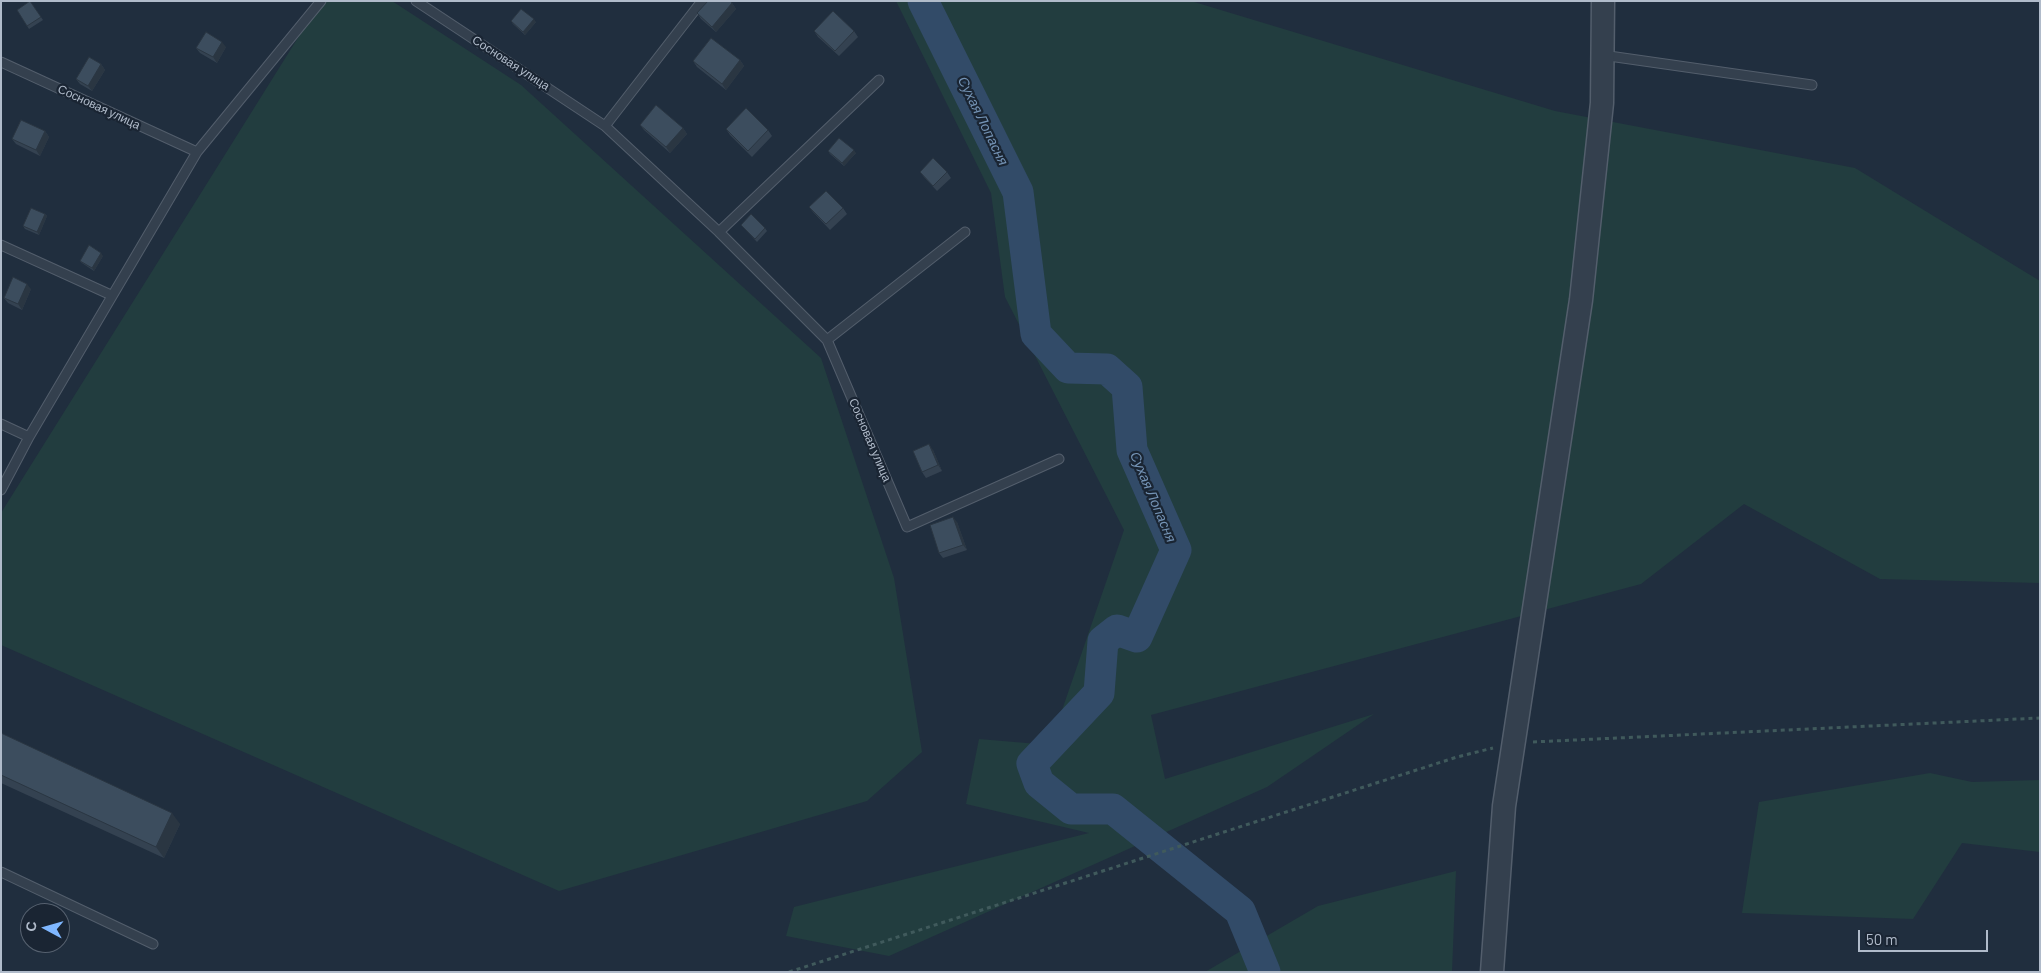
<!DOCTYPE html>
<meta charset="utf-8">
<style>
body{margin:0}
#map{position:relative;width:2041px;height:973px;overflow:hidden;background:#202e3e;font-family:Barlow,sans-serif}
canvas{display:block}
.frame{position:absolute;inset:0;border:2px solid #b0bbca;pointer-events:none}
.north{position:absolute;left:20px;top:903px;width:50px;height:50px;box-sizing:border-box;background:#1a2533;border:1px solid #56616f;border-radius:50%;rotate:276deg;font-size:14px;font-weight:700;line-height:20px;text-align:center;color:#b0bbca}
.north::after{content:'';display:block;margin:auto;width:18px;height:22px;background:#7fb7ff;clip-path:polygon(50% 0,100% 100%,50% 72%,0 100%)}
.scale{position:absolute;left:1858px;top:930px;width:130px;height:22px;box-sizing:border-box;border:2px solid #b0bbca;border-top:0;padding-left:6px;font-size:15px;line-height:18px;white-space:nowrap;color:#b0bbca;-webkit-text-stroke:4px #1a2533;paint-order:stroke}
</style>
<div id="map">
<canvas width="2041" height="973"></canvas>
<div class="frame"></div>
<div class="north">С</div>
<div class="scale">50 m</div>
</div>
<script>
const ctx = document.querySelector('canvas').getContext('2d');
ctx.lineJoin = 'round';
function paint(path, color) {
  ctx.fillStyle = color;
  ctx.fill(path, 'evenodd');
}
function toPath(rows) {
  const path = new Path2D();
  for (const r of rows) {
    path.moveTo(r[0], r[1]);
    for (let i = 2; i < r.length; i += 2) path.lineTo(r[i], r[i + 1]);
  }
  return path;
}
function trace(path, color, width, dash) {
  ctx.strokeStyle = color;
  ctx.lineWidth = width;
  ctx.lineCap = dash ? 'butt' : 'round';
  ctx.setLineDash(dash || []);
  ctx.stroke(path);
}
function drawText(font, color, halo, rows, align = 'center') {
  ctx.font = font + ' Barlow,sans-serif';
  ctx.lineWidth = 4.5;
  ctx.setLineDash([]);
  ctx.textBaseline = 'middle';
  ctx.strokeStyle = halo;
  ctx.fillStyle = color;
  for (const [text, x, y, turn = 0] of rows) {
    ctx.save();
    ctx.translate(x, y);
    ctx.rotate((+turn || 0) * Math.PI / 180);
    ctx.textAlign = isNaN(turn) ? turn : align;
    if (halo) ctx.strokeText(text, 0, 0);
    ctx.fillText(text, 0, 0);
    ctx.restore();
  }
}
paint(toPath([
 [321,1,392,1,521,85,821,358,894,578,922,752,867,801,559,891,1,645,1,513],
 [896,1,1191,1,1555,111,1855,168,2040,281,2040,583,1880,579,1744,504,1641,584,1151,715,1165,779,1374,714,1267,787,889,956,786,936,794,907,1089,833,966,804,979,739,1050,745,1124,530,1005,297,991,193],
 [1930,773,1972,782,2040,780,2040,852,1962,843,1913,919,1742,913,1759,802],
 [1456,871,1452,972,1205,972,1318,906]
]), '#223d3f');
trace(toPath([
 [923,1,1018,192,1036,334,1068,368,1107,369,1127,387,1132,450,1176,550,1137,637,1117,630,1103,641,1099,693,1032,764,1039,783,1071,809,1113,809,1240,911,1265,972]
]), '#324b68', 31);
const service = toPath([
 [416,1,605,126,719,232,827,340,907,527,1059,459],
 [1602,55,1812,85],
 [1,62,197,152],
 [605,126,702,1],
 [719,232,879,80],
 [1,245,111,295],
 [827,340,965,232],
 [1,424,29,437],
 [1,490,29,437,197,152,321,1],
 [1,872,153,944]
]);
const tertiary = toPath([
 [1492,972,1504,806,1581,300,1602,103,1603,1]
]);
trace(service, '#535e6c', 11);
trace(tertiary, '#535e6c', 25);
trace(toPath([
 [1533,742,2040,718],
 [789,972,1457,757,1493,748]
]), '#405a5c', 3, [4, 4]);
trace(service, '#34404e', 9);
trace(tertiary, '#34404e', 22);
paint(toPath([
 [30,1,43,20,29,29,17,10],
 [732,3,736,9,716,32,701,19,697,13],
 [511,21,536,22,525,35,513,24],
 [814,31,854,31,858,37,839,56,818,37],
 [226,47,217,63,200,53,196,48],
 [740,60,744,66,726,90,697,67,693,61],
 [101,64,105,70,92,91,80,84,76,79],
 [640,125,683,128,687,134,670,153,644,130],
 [726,129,768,130,772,136,752,157,730,135],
 [45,131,49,137,40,156,16,144,12,139],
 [828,151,856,153,844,166,830,154],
 [920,172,947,172,951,178,937,191,924,177],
 [809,207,843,208,847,214,830,230,813,212],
 [45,214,47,216,39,235,25,229,23,226],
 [741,225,765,228,767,231,757,242],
 [103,256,94,271,82,263,80,261],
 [31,289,22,310,8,303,4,298],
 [933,450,942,471,926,478,922,472],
 [957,522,967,550,943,558,939,553],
 [1,733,180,824,164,858,1,783]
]), '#344251');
paint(toPath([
 [732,3,736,9,716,32,712,27],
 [534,19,536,22,525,35,523,32],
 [222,42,226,47,217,63,213,57],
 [740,60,744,66,726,90,722,84],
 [101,64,105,70,92,91,88,86],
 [683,128,687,134,670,153,666,147],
 [45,131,49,137,40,156,36,150],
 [854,150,856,153,844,166,842,163],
 [45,214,47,216,39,235,37,232],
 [101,253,103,256,94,271,92,268],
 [27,284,31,289,22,310,18,304],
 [929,444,933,450,942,471,938,465],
 [953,517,957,522,967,550,963,545],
 [172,813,180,824,164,858,156,847]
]), '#2a3642');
const building = toPath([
 [30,1,41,17,27,26,17,10,30,1],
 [708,1,730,1,732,3,712,27,697,13,708,1],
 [521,9,534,19,523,32,511,21,521,9],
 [833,11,854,31,835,51,814,31,833,11],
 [206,32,222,42,213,57,196,48,206,32],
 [711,38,740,60,722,84,693,61,711,38],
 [89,57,101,64,88,86,76,79,89,57],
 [656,105,683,128,666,147,640,125,656,105],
 [746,108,768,130,748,151,726,129,746,108],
 [21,120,45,131,36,150,12,139,21,120],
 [839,138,854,150,842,163,828,151,839,138],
 [933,158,947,172,933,186,920,172,933,158],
 [826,191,843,208,826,224,809,207,826,191],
 [31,208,45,214,37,232,23,226,31,208],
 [751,214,765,228,755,239,741,225,751,214],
 [89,245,101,253,92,268,80,261,89,245],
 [13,277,27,284,18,304,4,298,13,277],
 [929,444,938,465,922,472,913,451,929,444],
 [953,517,963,545,939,553,930,525,953,517],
 [1,733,172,813,156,847,1,775,1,733]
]);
paint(building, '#3c4d5e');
trace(building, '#2a3642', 1);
drawText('12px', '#b0bbca', '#1a2533', [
 ["Сосновая улица",511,63,33],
 ["Сосновая улица",99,107,25],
 ["Сосновая улица",870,440,67]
]);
drawText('italic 14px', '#7493b5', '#1a2533', [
 ["Сухая Лопасня",983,121,64],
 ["Сухая Лопасня",1153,497,67]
]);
</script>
